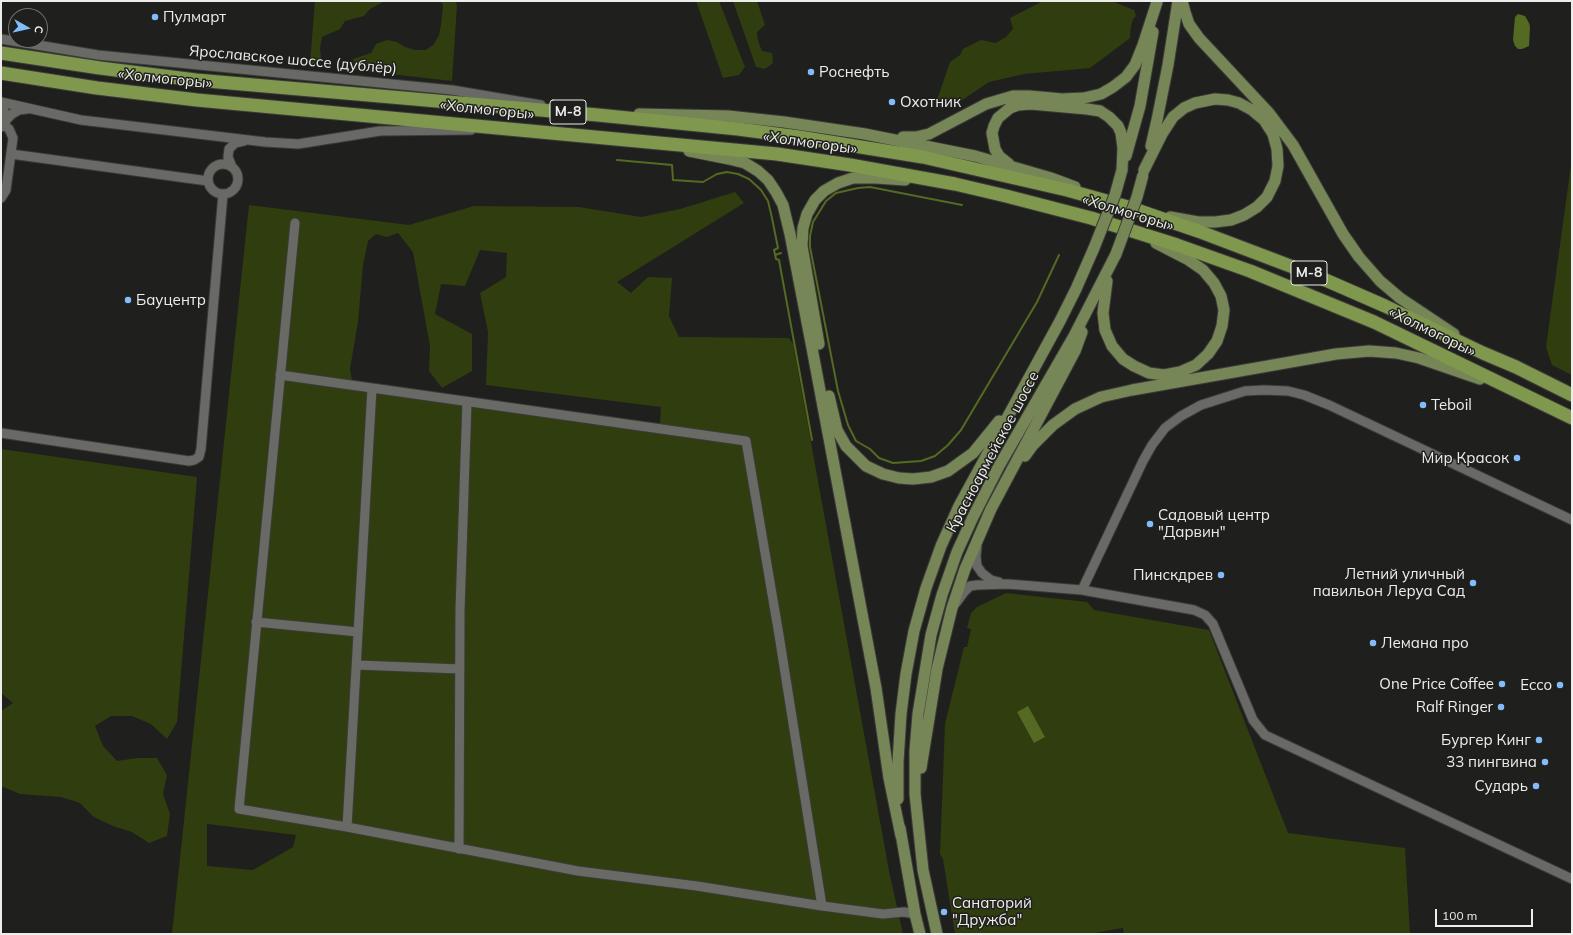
<!DOCTYPE html>
<meta charset="utf-8">
<style>
body{margin:0}
#map{position:relative;width:1573px;height:935px;overflow:hidden;background:#1f201d;font-family:Mulish,sans-serif}
canvas{display:block}
.frame{position:absolute;inset:0;border:2px solid #edeeec;pointer-events:none}
.north{position:absolute;left:8px;top:8px;width:40px;height:40px;box-sizing:border-box;background:#1f201d;border:1px solid #717270;border-radius:50%;rotate:98deg;font-size:11px;font-weight:700;line-height:16px;text-align:center;color:#edeeec}
.north::after{content:'';display:block;margin:auto;width:14px;height:18px;background:#83bcfb;clip-path:polygon(50% 0,100% 100%,50% 72%,0 100%)}
.scale{position:absolute;left:1435px;top:909px;width:98px;height:18px;box-sizing:border-box;border:2px solid #edeeec;border-top:0;padding-left:5px;font-size:12px;line-height:14px;white-space:nowrap;color:#edeeec;-webkit-text-stroke:3px #1f201d;paint-order:stroke}
</style>
<div id="map">
<canvas width="1573" height="935"></canvas>
<div class="frame"></div>
<div class="north">С</div>
<div class="scale">100 m</div>
</div>
<script>
const ctx = document.querySelector('canvas').getContext('2d');
ctx.lineJoin = 'round';
function paint(path, color) {
  ctx.fillStyle = color;
  ctx.fill(path, 'evenodd');
}
function toPath(rows) {
  const path = new Path2D();
  for (const r of rows) {
    if (r.length === 3) {
      path.moveTo(r[0] + r[2], r[1]);
      path.arc(r[0], r[1], r[2], 0, 2 * Math.PI);
      continue;
    }
    path.moveTo(r[0], r[1]);
    for (let i = 2; i < r.length; i += 2) path.lineTo(r[i], r[i + 1]);
  }
  return path;
}
function trace(path, color, width, dash) {
  ctx.strokeStyle = color;
  ctx.lineWidth = width;
  ctx.lineCap = dash ? 'butt' : 'round';
  ctx.setLineDash(dash || []);
  ctx.stroke(path);
}
function drawText(font, color, halo, rows, align = 'center') {
  ctx.font = font + ' Mulish,sans-serif';
  ctx.lineWidth = 3;
  ctx.setLineDash([]);
  ctx.textBaseline = 'middle';
  ctx.strokeStyle = halo;
  ctx.fillStyle = color;
  for (const [text, x, y, turn = 0] of rows) {
    ctx.save();
    ctx.translate(x, y);
    ctx.rotate((+turn || 0) * Math.PI / 180);
    ctx.textAlign = isNaN(turn) ? turn : align;
    if (halo) ctx.strokeText(text, 0, 0);
    ctx.fillText(text, 0, 0);
    ctx.restore();
  }
}
paint(toPath([
 [315,1,385,1,370,9,364,16,345,21,340,29,322,37,320,48,321,58,319,63,315,64,310,64],
 [440,1,455,1,457,5,452,81,355,70,353,59,371,53,376,44,387,40,397,42,405,47,415,50,426,50,434,44,439,35,441,25,443,5],
 [696,1,719,1,745,67,739,75,723,78],
 [733,1,757,1,765,25,757,32,758,41,762,51,772,53,773,63,765,69,756,67],
 [1043,1,1112,1,1134,10,1136,16,1133,19,1131,26,1130,38,1090,68,1024,74,989,82,955,105,941,109,937,100,950,62,960,55,963,49,981,40,996,43,1006,37,1013,29,1010,18],
 [1572,157,1572,375,1552,365,1546,347],
 [735,192,744,203,617,282,631,293,648,277,672,278,669,316,679,337,789,338,793,344,890,876,903,934,172,934,249,205,409,225,474,206,579,207,641,217,680,209],
 [398,233,413,252,430,346,429,371,442,388,472,371,472,334,435,314,441,284,465,286,480,250,507,253,506,277,480,293,488,332,486,385,661,407,660,424,471,399,402,387,352,380,350,369,358,322,363,265,368,241,376,234,387,237],
 [207,824,208,824,296,835,293,847,253,870,207,866],
 [1,449,197,477,177,722,167,739,151,724,132,716,111,716,95,726,103,746,117,761,137,758,157,758,167,775,163,794,170,814,167,836,149,843,132,832,113,826,94,817,80,803,61,797,20,794,1,786,1,711,13,703,1,693],
 [1006,593,1087,602,1094,610,1209,630,1288,833,1405,848,1410,934,1124,934,1123,928,1088,934,955,934,943,859,940,854,945,724,964,647,967,647,971,629,967,628,971,613,977,607]
]), '#2f3d0f');
paint(toPath([
 [1518,14,1525,16,1529,23,1530,27,1529,46,1522,49,1518,49,1515,46,1513,40,1515,17],
 [1028,706,1045,737,1034,743,1017,712]
]), '#546a23');
trace(toPath([
 [617,160,672,165,673,180,703,182,717,174,727,172,738,174,749,179,761,190,768,201,772,218,778,248,774,250,776,259,779,260,812,440],
 [962,205,870,187,858,188,836,193,826,201,813,222,810,236,810,247,838,391,848,425,856,441,870,449,879,458,893,463,921,461,935,456,948,445,961,430,1037,302,1059,255],
 [775,255,781,253]
]), '#546a23', 2);
const minor = toPath([
 [1,39,98,55,452,90,541,105],
 [1,102,81,120,265,142,298,144,380,131,471,130],
 [1,107,4,111,6,120,5,125],
 [6,120,12,114,19,110,27,109],
 [1,127,5,126,9,129,13,138,6,190,1,198],
 [11,154,208,181],
 [223,179,15],
 [232,167,228,157,229,149,235,143,244,141],
 [295,223,239,809,347,827,578,871,697,886,822,906,883,914,904,912,915,914],
 [280,375,746,441,779,635,822,906],
 [1,433,189,461,194,460,199,457,201,449,223,194],
 [977,547,976,556,977,566,982,573,991,580,999,582],
 [1082,590,1143,461,1152,445,1165,428,1181,416,1201,405,1245,391,1264,390,1288,391,1304,395,1329,405,1572,520],
 [956,603,964,592,970,586,977,585,1008,584,1082,590,1194,610,1205,615,1213,624,1253,720,1265,735,1572,879],
 [256,622,358,632],
 [357,665,460,669],
 [347,827,372,388],
 [459,849,460,610,467,402]
]);
const major = toPath([
 [1182,1,1185,12,1189,24,1199,38,1269,113,1293,145,1343,234,1359,257,1380,281,1400,298,1454,334],
 [639,114,728,116,784,122,865,134,975,156,1051,178,1075,187],
 [903,137,916,137,929,134,986,104,1013,96,1029,96,1062,99,1084,98,1101,94,1113,87,1126,77,1135,65,1143,45,1157,2],
 [1151,146,1157,120,1168,65,1178,1],
 [689,151,729,159,745,163,758,171,768,180,776,192,783,205,790,234,812,348,876,688,889,778,901,836],
 [1126,156,1140,106,1153,32],
 [1009,164,999,156,995,149,992,133,994,126,998,118,1010,108,1018,105,1031,104,1087,109,1100,111,1109,117,1118,126,1121,133,1123,148,1122,170],
 [1144,170,1162,134,1173,117,1184,108,1195,103,1215,99,1228,100,1239,103,1252,110,1264,120,1273,134,1277,149,1278,166,1275,181,1267,197,1257,207,1244,215,1231,220,1215,222,1198,222,1170,217],
 [1107,281,1103,313,1105,330,1112,346,1123,359,1134,366,1149,373,1164,375,1180,372,1196,365,1208,354,1217,341,1222,326,1224,310,1221,296,1214,283,1203,270,1187,259,1156,243],
 [819,344,802,246,803,228,807,214,815,200,824,191,838,183,853,178,876,178,905,180],
 [829,396,837,430,846,446,866,466,883,474,899,478,913,479,931,477,948,471,973,453,999,421],
 [1025,456,1033,445,1053,425,1075,409,1101,397,1132,390,1336,354,1369,351,1396,353,1419,358,1480,379],
 [921,768,937,669,952,608,965,569,991,509,1075,351,1082,332],
 [898,799,898,762,901,714,906,674,914,631,926,588,941,546,959,506,1060,321,1076,289,1094,248],
 [900,828,915,914,920,934],
 [937,934,923,870,915,794,915,751,918,714,931,635,942,595,957,552,973,517,999,466,1074,336,1116,254]
]);
const highway = toPath([
 [1,53,100,68,196,80,598,115,738,129,799,137,923,157,1067,190,1128,207,1198,231,1314,275,1385,306,1483,353,1516,367,1572,395],
 [1,73,97,88,197,100,777,154,850,165,955,184,1006,196,1091,218,1177,245,1250,271,1374,322,1572,418]
]);
trace(minor, '#3b3c39', 11);
trace(major, '#3b3c39', 13);
trace(highway, '#3b3c39', 15);
trace(minor, '#696a66', 9);
trace(major, '#768657', 11);
trace(highway, '#7f984d', 13);
const majorBridge = toPath([
 [1094,248,1115,195,1122,170],
 [1116,254,1137,197,1143,175]
]);
trace(majorBridge, '#3b3c39', 13, []);
trace(majorBridge, '#768657', 11);
for (const [x, y, r, color] of [
 [155,17,4,"#83bcfb"],
 [811,72,4,"#83bcfb"],
 [892,102,4,"#83bcfb"],
 [128,300,4,"#83bcfb"],
 [1423,405,4,"#83bcfb"],
 [1517,458,4,"#83bcfb"],
 [1150,524,4,"#83bcfb"],
 [1221,575,4,"#83bcfb"],
 [1473,583,4,"#83bcfb"],
 [1373,643,4,"#83bcfb"],
 [1502,684,4,"#83bcfb"],
 [1560,685,4,"#83bcfb"],
 [1501,707,4,"#83bcfb"],
 [1539,740,4,"#83bcfb"],
 [1545,762,4,"#83bcfb"],
 [1536,786,4,"#83bcfb"],
 [944,912,4,"#83bcfb"]
]) {
  const dot = new Path2D();
  dot.arc(x, y, r, 0, 2 * Math.PI);
  ctx.fillStyle = color;
  ctx.fill(dot);
  trace(dot, '#1f201d', 1.5);
}
for (const [x, y, w] of [
 [568,112,36],
 [1309,273,36]
]) {
  const box = new Path2D();
  box.roundRect(x - w / 2, y - 12, w, 24, 3);
  ctx.fillStyle = '#1f201d';
  ctx.fill(box);
  trace(box, '#edeeec', 1);
}
drawText('bold 14px', '#edeeec', null, [
 ["М-8",568,112],
 ["М-8",1309,273]
]);
drawText('15px', '#edeeec', '#1f201d', [
 ["Пулмарт",163,17,"left"],
 ["Роснефть",819,72,"left"],
 ["Охотник",900,102,"left"],
 ["Бауцентр",136,300,"left"],
 ["Teboil",1431,405,"left"],
 ["Мир Красок",1509,458],
 ["Садовый центр",1158,515,"left"],
 ["\"Дарвин\"",1158,532,"left"],
 ["Летний уличный",1465,574],
 ["павильон Леруа Сад",1465,591],
 ["Пинскдрев",1213,575],
 ["Лемана про",1381,643,"left"],
 ["One Price Coffee",1494,684],
 ["Ecco",1552,685],
 ["Ralf Ringer",1493,707],
 ["Бургер Кинг",1531,740],
 ["33 пингвина",1537,762],
 ["Сударь",1528,786],
 ["Санаторий",952,903,"left"],
 ["\"Дружба\"",952,920,"left"]
], 'right');
drawText('15px', '#edeeec', '#1f201d', [
 ["Ярославское шоссе (дублёр)",293,60,5],
 ["«Холмогоры»",165,79,6],
 ["«Холмогоры»",487,110,6],
 ["«Холмогоры»",810,143,8],
 ["«Холмогоры»",1128,213,17],
 ["«Холмогоры»",1432,332,26],
 ["Красноармейское шоссе",993,452,-62]
]);
</script>
